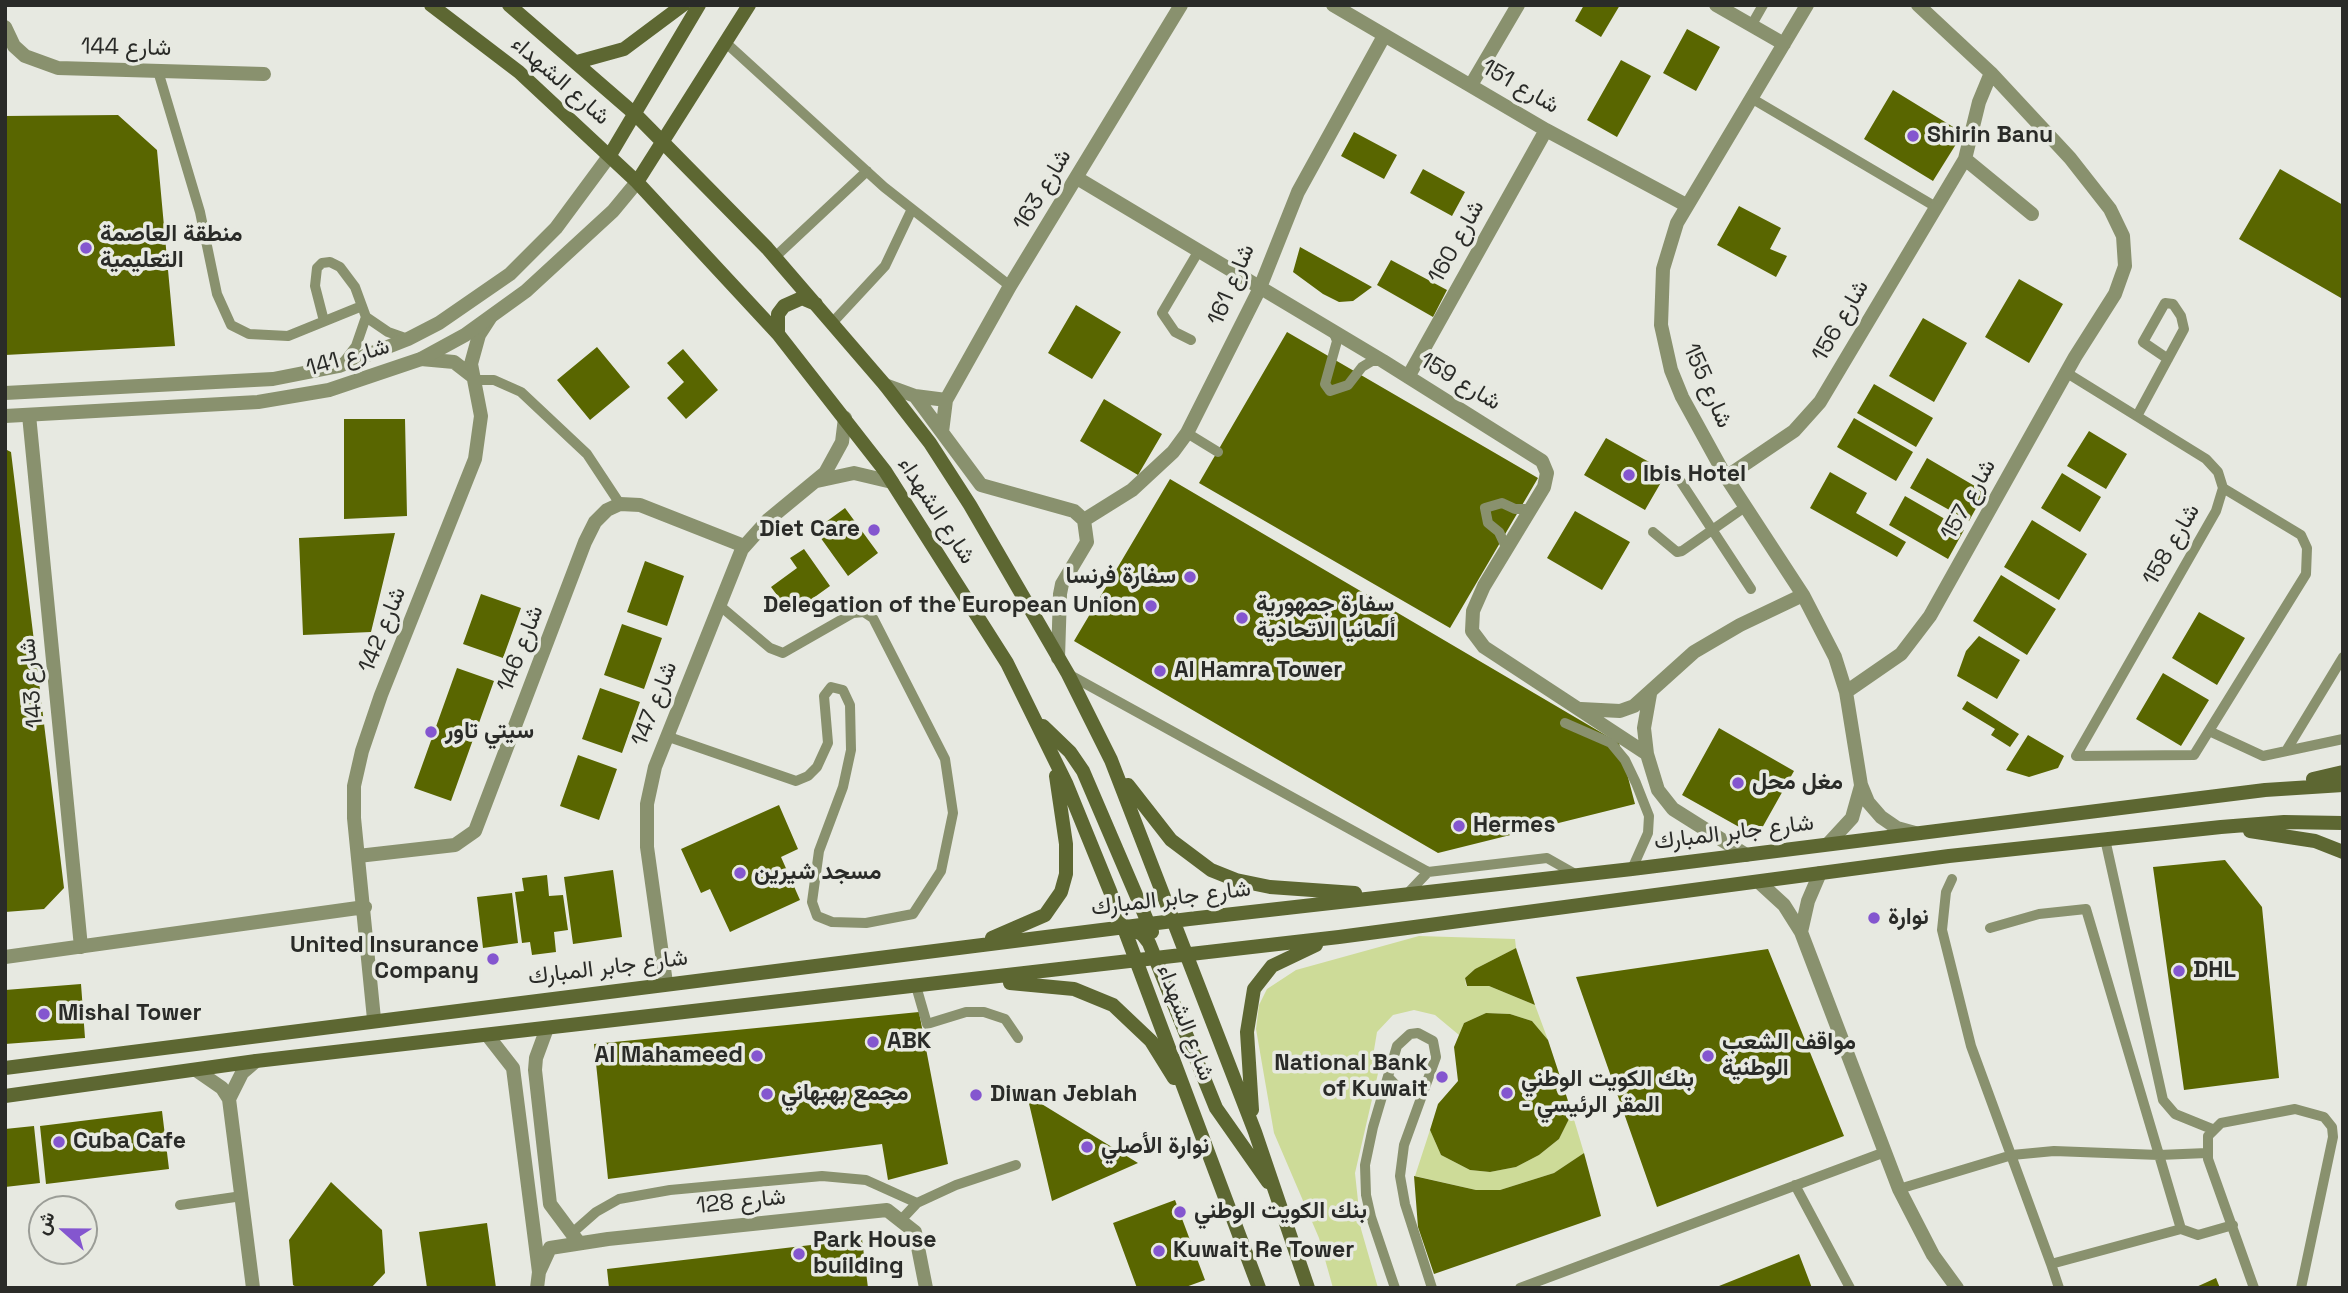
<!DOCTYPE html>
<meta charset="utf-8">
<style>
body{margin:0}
#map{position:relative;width:2348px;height:1293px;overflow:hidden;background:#e7e9e1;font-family:"Space Grotesk",Vazirmatn,sans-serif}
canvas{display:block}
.frame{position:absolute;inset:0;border:7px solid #2a2b28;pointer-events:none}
.north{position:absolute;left:28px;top:1195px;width:70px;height:70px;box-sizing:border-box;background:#e7e9e1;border:2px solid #9b9d97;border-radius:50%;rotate:291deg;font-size:19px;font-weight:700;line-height:28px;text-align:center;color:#2a2b28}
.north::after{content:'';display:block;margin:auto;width:24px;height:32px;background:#8456cf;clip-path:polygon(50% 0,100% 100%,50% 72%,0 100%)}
</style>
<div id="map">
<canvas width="2348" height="1293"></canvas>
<div class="frame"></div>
<div class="north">ش</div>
</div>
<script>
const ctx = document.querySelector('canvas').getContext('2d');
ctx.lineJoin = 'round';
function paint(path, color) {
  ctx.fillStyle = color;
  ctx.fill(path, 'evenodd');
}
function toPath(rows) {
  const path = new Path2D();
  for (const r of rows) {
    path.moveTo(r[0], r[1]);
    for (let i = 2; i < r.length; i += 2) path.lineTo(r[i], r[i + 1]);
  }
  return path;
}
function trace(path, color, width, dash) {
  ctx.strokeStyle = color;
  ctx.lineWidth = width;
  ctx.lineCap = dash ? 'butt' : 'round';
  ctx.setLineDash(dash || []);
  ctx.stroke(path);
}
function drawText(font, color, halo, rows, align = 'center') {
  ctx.font = font + ' "Space Grotesk",Vazirmatn,sans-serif';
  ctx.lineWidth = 7;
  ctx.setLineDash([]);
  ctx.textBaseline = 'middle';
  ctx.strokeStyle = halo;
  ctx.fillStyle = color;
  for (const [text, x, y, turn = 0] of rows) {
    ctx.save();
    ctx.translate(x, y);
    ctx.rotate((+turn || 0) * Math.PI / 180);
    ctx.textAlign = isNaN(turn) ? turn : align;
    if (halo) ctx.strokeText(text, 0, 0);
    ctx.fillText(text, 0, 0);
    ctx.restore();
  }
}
paint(toPath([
 [1419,936,1515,939,1516,948,1475,969,1465,978,1466,986,1489,986,1535,1005,1548,1040,1532,1021,1510,1014,1486,1013,1464,1023,1459,1035,1435,1015,1414,1010,1393,1015,1377,1032,1374,1050,1379,1069,1355,1173,1361,1229,1378,1288,1333,1288,1319,1238,1274,1133,1256,1029,1259,1005,1267,989,1296,970],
 [1572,1113,1584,1153,1554,1173,1500,1190,1476,1190,1415,1176,1430,1130,1441,1155,1470,1170,1490,1172,1516,1167,1539,1155,1559,1139]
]), '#cddb98');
paint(toPath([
 [1584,5,1620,5,1601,37,1575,21],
 [1687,29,1720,47,1696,91,1663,73],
 [1621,60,1651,76,1617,137,1587,120],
 [1893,90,1963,133,1933,181,1864,139],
 [118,115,157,150,175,346,5,355,5,116],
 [1354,132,1397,155,1384,179,1341,156],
 [1423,169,1465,192,1452,216,1410,193],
 [2280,169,2343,205,2341,298,2239,239],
 [1739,206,1781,228,1770,249,1787,256,1776,277,1717,245],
 [1300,247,1372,287,1353,301,1339,302,1323,294,1293,272],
 [1391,260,1447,290,1433,317,1377,285],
 [2019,279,2063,304,2029,363,1985,337],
 [1076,305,1121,332,1092,379,1048,353],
 [1923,318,1967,343,1934,402,1889,376],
 [1287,332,1538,478,1450,628,1199,483],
 [597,347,630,387,590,420,557,380],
 [683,349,718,390,686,419,667,398,684,382,667,363],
 [1874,384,1933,418,1916,447,1857,413],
 [1104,399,1162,434,1138,475,1080,441],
 [1854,418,1913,452,1896,481,1837,447],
 [344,419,405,419,407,516,344,519],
 [2089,431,2127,454,2106,489,2067,466],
 [1606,438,1667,472,1645,510,1584,475],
 [5,449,11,452,64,888,44,909,5,912],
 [1927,458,1985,492,1969,521,1910,488],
 [1830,472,1867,493,1856,513,1906,542,1897,557,1810,508],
 [2062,473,2101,497,2080,532,2041,508],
 [1170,479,1619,743,1635,804,1438,853,1074,641],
 [1905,496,1964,530,1948,559,1889,525],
 [845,508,878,553,848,576,815,530],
 [1575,511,1630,542,1602,590,1547,558],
 [2032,520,2087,554,2059,600,2004,567],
 [395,533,371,632,303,635,299,538],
 [804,549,830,586,791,614,771,587,797,568,790,558],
 [645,561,684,576,667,626,627,612],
 [2001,575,2056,609,2027,655,1973,621],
 [481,594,521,608,503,658,463,644],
 [2199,612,2245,638,2217,685,2172,658],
 [622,624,662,638,644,689,604,675],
 [1979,636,2020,660,1997,699,1957,676,1966,651],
 [457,668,494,681,451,801,414,788],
 [2163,673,2209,700,2181,746,2136,719],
 [600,688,640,702,622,753,582,739],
 [1967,701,2019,734,2010,747,1991,735,1995,729,1962,709],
 [1719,728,1794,771,1757,837,1682,795],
 [2028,735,2064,756,2058,768,2029,777,2006,770],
 [578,755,617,769,599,820,560,806],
 [779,805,798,849,781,857,800,900,730,932,710,889,701,893,681,849],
 [2225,860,2262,907,2279,1078,2184,1090,2153,867],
 [613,870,622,937,573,944,564,877],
 [547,875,549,896,563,895,568,930,554,932,556,952,532,955,530,942,522,943,515,892,524,891,522,878],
 [512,893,518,943,483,948,477,897],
 [1516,948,1535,1005,1489,986,1467,986,1465,978,1475,969],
 [1768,949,1844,1136,1657,1207,1576,977],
 [81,984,85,1038,5,1044,5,990],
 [919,1012,948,1164,888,1180,882,1144,608,1179,594,1044],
 [1486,1013,1510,1014,1532,1021,1548,1040,1572,1113,1559,1139,1539,1155,1516,1167,1490,1172,1470,1170,1441,1155,1430,1130,1438,1104,1458,1081,1454,1047,1464,1023],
 [1027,1095,1138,1163,1052,1201],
 [162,1111,169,1169,46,1184,40,1126],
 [34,1126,40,1183,5,1187,5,1129],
 [1584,1153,1601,1216,1434,1274,1418,1227,1414,1176,1476,1190,1500,1190,1554,1173],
 [331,1182,382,1230,385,1273,371,1288,298,1288,293,1285,289,1240],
 [1175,1200,1205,1280,1183,1288,1137,1288,1113,1223],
 [487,1223,496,1288,427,1288,419,1232],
 [862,1239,868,1288,609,1288,607,1269],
 [1799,1254,1812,1288,1714,1288],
 [2216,1278,2220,1288,2194,1288]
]), '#596600');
trace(toPath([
 [1751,26,1763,5],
 [725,42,884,187,1010,286],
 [158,71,200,212,217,294,231,325,249,334,288,336,362,306],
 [1751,98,1936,207],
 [775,257,867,171],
 [324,321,315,286,317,268,322,263,330,262,340,267,355,287,366,317,388,332,408,339],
 [833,322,885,266,912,209],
 [1333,331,1337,341,1325,384,1330,391,1348,385,1362,367,1372,361,1383,361],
 [1191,340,1175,332,1162,313,1198,252],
 [343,363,356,346,366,317],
 [2067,373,2206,459,2218,472,2223,488,2216,511,2076,756],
 [473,380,494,380,521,392,587,454,620,504],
 [2137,416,2184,329,2181,316,2173,304,2165,303,2143,342,2168,359],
 [1187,433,1218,452],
 [1681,482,1751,589],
 [1653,532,1677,552,1682,551,1745,507],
 [1507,549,1499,532,1488,523,1485,508,1502,503,1515,509,1530,509],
 [1068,674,1428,872,1547,858,1577,875],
 [1565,723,1611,743,1625,760,1636,783,1649,816,1648,833,1632,869],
 [2209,731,2263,756,2343,739],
 [666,736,796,781,808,776,817,767,828,743,824,696,831,687,843,690,850,705,851,750,843,787,819,851,812,902,817,916,832,922,866,923,913,914,941,871,953,813,945,759,873,618,864,612,853,613,783,653,770,648,719,605],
 [2286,751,2343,657],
 [2076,756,2194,755,2306,574,2307,548,2301,535,2223,488],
 [2105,839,2163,1100,2175,1114,2212,1129],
 [1952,879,1946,892,1942,930,1971,1046,2051,1264],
 [1408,893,1428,872],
 [1990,928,2039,914,2086,909,2181,1229,2051,1264,2059,1288],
 [916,986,927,1024,966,1012,984,1012,1005,1019,1018,1038],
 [1388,1077,1402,1092,1423,1092],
 [1795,1185,1850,1288],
 [1899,1189,2012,1155,2054,1151,2159,1155,2207,1153],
 [180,1205,242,1196],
 [901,1220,917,1203,956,1185,1016,1165],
 [2181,1229,2198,1235,2233,1225],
 [571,1234,596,1212,619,1199,670,1190,822,1176,866,1180,917,1203],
 [1395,1288,1371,1217,1366,1195,1365,1165,1373,1127,1397,1046,1410,1034,1418,1033,1433,1041,1436,1057,1404,1145,1400,1176,1405,1204,1432,1288],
 [1520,1288,1885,1152],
 [2254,1288,2208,1159,2208,1136,2221,1123,2295,1109,2324,1117,2332,1127,2333,1137,2301,1288]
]), '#89916e', 10);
trace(toPath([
 [1333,5,1546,130,1686,205],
 [1716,5,1784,44],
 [1807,5,1677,223,1663,269,1661,325,1671,370,1682,397,1726,477,1803,595,1835,657,1846,692,1861,785,1868,802,1881,817,1897,828,1915,833],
 [5,27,14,46,25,56,58,68,264,74],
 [1471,85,1518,5],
 [1965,159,2032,214],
 [1077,178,1383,361,1542,461,1547,473,1544,487,1484,586,1473,611,1472,631,1484,647,1647,754],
 [421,359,454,362,472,376],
 [1408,377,1546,130],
 [885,385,915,396,946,400],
 [915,396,981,485,1074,511,1084,520,1087,542,1062,584,1060,594,1058,658],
 [29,415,81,947],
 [942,432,946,400,1010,286,1181,5],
 [1726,477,1794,431,1820,402,1965,159,1979,102,1991,73],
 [817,481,854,473,892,482],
 [1084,520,1132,490,1173,452,1187,433,1259,290,1298,192,1384,36],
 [1846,692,1901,654,1930,616,2075,357,2115,294,2125,266,2123,236,2110,209,2070,158,1991,73,1918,5],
 [1650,694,1644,728,1647,754,1658,790,1673,809,1746,855],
 [1581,709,1620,711,1634,706,1694,652,1740,625,1803,595],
 [1828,844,1852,818,1861,786],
 [358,856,455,845,475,831,585,542,595,522,607,510,620,504,640,505,744,546],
 [1760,883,1784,905,1801,932,1899,1189,1933,1255,1957,1288],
 [1801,932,1808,901,1820,873],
 [5,957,365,907],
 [666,983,647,847,647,804,655,767,742,549,768,520,825,473,842,442,845,418],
 [374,1019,354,818,354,786,362,751,381,695,475,459,481,416,471,364,479,335,490,318],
 [547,1028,536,1058,535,1070,550,1204,579,1243],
 [488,1036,513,1068,539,1272],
 [196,1070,222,1088,229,1099,242,1073,256,1061],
 [229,1099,253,1288],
 [537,1288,539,1272,550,1248,608,1239,887,1210,915,1232,926,1288]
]), '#89916e', 14);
trace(toPath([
 [5,393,273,379,339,366,408,339,439,323,510,274,556,228,610,155],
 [5,416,258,402,329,390,421,359,465,335,526,291,613,211,637,182]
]), '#89916e', 14);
trace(toPath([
 [431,5,519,72,637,182,778,334,885,471,1007,663,1066,783,1110,891,1259,1288],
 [509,5,636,115,767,248,885,385,930,443,970,505,1068,674,1111,760,1255,1132,1308,1288],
 [577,62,624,49,683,5],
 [610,155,699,5],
 [637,182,749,5],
 [778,334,778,314,784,306,802,298,816,304],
 [1043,726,1070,752,1083,771,1152,932],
 [2313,779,2343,772],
 [1128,785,1171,840,1211,870,1236,880,1270,887,1355,893],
 [2250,831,2315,841,2343,852],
 [1128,928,1142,934,1149,943,1216,1108,1268,1182],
 [992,938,1045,915,1061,892,1066,874,1066,844,1056,776],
 [1010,983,1074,989,1113,1005,1151,1041,1174,1078],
 [5,1068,1189,919,1632,869,2265,790,2343,785],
 [5,1096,256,1061,1339,937,1949,856,2221,827,2284,822,2343,823],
 [1252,1110,1247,1032,1254,989,1272,966,1316,945]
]), '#5d6732', 14);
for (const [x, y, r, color] of [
 [1913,136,7,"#8456cf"],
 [86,248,7,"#8456cf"],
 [1629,475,7,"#8456cf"],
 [874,530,7,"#8456cf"],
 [1190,577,7,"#8456cf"],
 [1151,606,7,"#8456cf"],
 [1242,618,7,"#8456cf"],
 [1160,671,7,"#8456cf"],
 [431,732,7,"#8456cf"],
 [1738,783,7,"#8456cf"],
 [1459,826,7,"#8456cf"],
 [740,873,7,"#8456cf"],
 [1874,918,7,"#8456cf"],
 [493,959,7,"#8456cf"],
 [2179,971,7,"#8456cf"],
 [44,1014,7,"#8456cf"],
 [873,1042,7,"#8456cf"],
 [757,1056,7,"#8456cf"],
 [1708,1056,7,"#8456cf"],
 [1442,1077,7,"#8456cf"],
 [1507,1093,7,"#8456cf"],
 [767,1094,7,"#8456cf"],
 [976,1095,7,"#8456cf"],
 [59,1142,7,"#8456cf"],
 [1087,1147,7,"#8456cf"],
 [1180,1212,7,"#8456cf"],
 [1159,1251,7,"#8456cf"],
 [799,1254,7,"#8456cf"]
]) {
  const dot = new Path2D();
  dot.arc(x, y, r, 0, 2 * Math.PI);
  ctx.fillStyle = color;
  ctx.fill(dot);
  trace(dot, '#e7e9e1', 2.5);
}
drawText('23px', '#2a2b28', '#e7e9e1', [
 ["شارع 144",126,48,1],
 ["شارع الشهداء",560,81,41],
 ["شارع 151",1520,87,30],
 ["شارع 163",1043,190,-59],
 ["شارع 160",1457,242,-61],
 ["شارع 161",1232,285,-67],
 ["شارع 156",1841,321,-60],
 ["شارع 141",348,358,-16],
 ["شارع 159",1460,382,31],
 ["شارع 155",1707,386,66],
 ["شارع 157",1969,500,-61],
 ["شارع الشهداء",936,511,57],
 ["شارع 158",2172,545,-60],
 ["شارع 142",383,630,-68],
 ["شارع 146",521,649,-69],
 ["شارع 143",32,683,-95],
 ["شارع 147",655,704,-69],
 ["شارع جابر المبارك",1734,833,-7],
 ["شارع جابر المبارك",1171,899,-7],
 ["شارع جابر المبارك",608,968,-7],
 ["شارع الشهداء",1185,1023,69],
 ["شارع 128",741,1202,-6]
]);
drawText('bold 23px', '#2a2b28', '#e7e9e1', [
 ["Shirin Banu",1927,136],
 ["منطقة العاصمة",100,235],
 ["التعليمية",100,261],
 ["Ibis Hotel",1643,475],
 ["Diet Care",860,530,"right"],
 ["سفارة فرنسا",1176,577,"right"],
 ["سفارة جمهورية",1256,605],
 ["ألمانيا الاتحادية",1256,631],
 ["Delegation of the European Union",1137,606,"right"],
 ["Al Hamra Tower",1174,671],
 ["سيتي تاور",445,732],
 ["مغل محل",1752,783],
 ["Hermes",1473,826],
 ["مسجد شيرين",754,873],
 ["نوارة",1888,918],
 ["United Insurance",479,946,"right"],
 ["Company",479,972,"right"],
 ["DHL",2193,971],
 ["Mishal Tower",58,1014],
 ["ABK",887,1042],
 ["مواقف الشعب",1722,1043],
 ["الوطنية",1722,1069],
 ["Al Mahameed",743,1056,"right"],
 ["National Bank",1428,1064,"right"],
 ["of Kuwait",1428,1090,"right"],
 ["بنك الكويت الوطني",1521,1080],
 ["- المقر الرئيسي",1521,1106],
 ["مجمع بهبهاني",781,1094],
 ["Diwan Jeblah",990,1095],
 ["Cuba Cafe",73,1142],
 ["نوارة الأصلي",1101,1147],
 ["بنك الكويت الوطني",1194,1212],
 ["Park House",813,1241],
 ["building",813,1267],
 ["Kuwait Re Tower",1173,1251]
], 'left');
</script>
